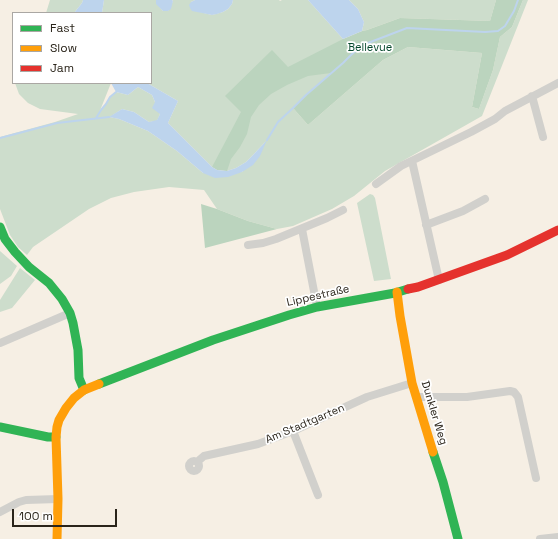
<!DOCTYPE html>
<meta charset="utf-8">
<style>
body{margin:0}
#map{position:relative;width:558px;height:539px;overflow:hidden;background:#f6efe4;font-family:"Space Grotesk",sans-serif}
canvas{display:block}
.legend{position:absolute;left:12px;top:12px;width:140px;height:72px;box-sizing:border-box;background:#fff;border:1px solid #aaa7a3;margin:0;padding:5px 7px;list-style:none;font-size:12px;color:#2a241a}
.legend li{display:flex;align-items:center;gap:8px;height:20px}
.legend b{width:20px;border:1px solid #aaa7a3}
.scale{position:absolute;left:12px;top:509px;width:105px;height:18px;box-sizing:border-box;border:2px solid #2a241a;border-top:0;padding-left:5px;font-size:12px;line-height:14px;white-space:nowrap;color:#2a241a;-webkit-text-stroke:3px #fff;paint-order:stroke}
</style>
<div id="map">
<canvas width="558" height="539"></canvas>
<ul class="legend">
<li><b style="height:5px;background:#30b455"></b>Fast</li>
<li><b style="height:5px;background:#ff9f0a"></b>Slow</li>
<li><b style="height:5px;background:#e5322d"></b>Jam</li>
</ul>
<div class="scale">100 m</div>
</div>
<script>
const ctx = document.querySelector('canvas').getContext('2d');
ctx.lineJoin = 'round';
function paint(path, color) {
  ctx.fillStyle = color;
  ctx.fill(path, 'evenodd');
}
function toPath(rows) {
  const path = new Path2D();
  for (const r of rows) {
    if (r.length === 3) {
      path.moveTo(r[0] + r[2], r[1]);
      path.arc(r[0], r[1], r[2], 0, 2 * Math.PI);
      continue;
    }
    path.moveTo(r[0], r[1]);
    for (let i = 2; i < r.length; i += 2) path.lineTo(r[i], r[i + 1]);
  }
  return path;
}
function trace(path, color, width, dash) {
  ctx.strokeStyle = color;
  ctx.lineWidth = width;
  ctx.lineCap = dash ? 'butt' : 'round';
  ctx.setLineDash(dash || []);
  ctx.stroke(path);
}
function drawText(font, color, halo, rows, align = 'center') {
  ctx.font = font + ' "Space Grotesk",sans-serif';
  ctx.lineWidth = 3.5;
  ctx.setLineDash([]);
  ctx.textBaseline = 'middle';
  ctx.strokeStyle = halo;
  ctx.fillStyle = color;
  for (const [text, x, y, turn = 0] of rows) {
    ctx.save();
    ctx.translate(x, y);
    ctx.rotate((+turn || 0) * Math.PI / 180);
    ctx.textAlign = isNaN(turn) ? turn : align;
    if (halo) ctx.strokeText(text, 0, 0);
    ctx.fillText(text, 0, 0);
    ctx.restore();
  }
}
paint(toPath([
 [50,0,83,0,82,3,74,13,46,13],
 [104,0,156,0,157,4,163,11,168,11,173,1,172,0,195,0,191,2,192,10,212,15,223,12,228,9,232,4,233,0,279,0,280,1,282,0,308,0,343,39,353,53,343,63,306,95,293,108,308,125,383,60,408,47,482,53,472,107,479,109,493,70,500,37,512,27,523,0,528,0,482,116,385,171,354,196,332,209,293,226,277,229,248,221,217,209,204,190,169,187,134,192,111,198,89,209,33,247,27,255,18,247,10,235,0,209,0,137,55,122,78,114,40,109,28,103,19,94,15,83,111,83,99,113,106,104,110,97,116,92,128,95,138,87,152,95,160,114,157,121,149,122,134,112,122,109,110,117,119,119,148,131,177,151,203,173,242,172,266,141,253,155,246,162,236,168,227,171,212,167,168,123,178,101,147,83,151,83,151,13,102,13],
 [349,0,496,0,490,21,400,18,367,30,362,31,364,22,358,9],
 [370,194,373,195,375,198,391,279,374,281,357,203],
 [0,251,17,266,11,276,0,284],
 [20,268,35,280,12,308,0,312,0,300]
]), '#cdddcc');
paint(toPath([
 [496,0,523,0,512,27,500,37,493,70,479,109,472,107,482,53,408,47,383,60,308,125,293,108,306,95,331,73,308,76,287,85,271,94,259,105,251,117,247,134,240,147,231,159,227,171,217,170,212,167,241,112,225,96,272,50,288,67,343,39,362,31,367,30,400,18,490,21],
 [201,204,217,209,248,221,277,229,205,248]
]), '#bbd4be');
paint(toPath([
 [83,0,104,0,102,13,74,13,82,3],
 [156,0,172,0,173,1,171,9,168,11,163,11,156,4],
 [195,0,233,0,232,4,228,9,223,12,217,14,212,15,192,11,190,8,189,5,191,2],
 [308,0,349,0,358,9,364,22,362,31,343,39],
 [111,83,147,83,178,101,168,123,212,167,217,170,227,171,236,168,246,162,253,155,267,140,260,156,253,165,242,172,228,177,215,178,203,173,177,151,148,131,119,119,109,117,122,109,134,112,149,122,157,120,160,114,152,108,155,102,152,95,138,87,128,95,116,92]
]), '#bdd4ed');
trace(toPath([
 [96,118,101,110,106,104,110,97,116,92],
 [0,138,57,123,109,117],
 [267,140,278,122,293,108,306,95,343,63,353,53,368,43,407,28,485,32,498,31,505,26,514,11,518,0]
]), '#bdd4ed', 2);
trace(toPath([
 [532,96,543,137],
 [412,161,439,280],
 [376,184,401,166,471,132,495,119,505,111,558,83],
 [426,225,463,211,485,199],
 [302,229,317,307],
 [248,245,263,243,276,239,327,218,343,210],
 [0,343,70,313],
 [417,397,467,397,510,391,514,392,518,397,536,478],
 [293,431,318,495],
 [194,466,5],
 [197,462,204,456,258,444,293,431,367,397,412,383],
 [0,512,19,502,26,500,58,499],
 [540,539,558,537]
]), '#d1d0cc', 8);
trace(toPath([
 [0,227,5,239,15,252,29,267,49,283,62,299,70,313,73,323,78,350,79,378,84,390],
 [99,384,213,340,289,315,317,307,395,293,408,289],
 [0,427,48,437,56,437],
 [433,452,443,482,458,539]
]), '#30b455', 9);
trace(toPath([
 [397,292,400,316,412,383,433,452],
 [57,539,58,499,56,437,57,427,59,420,66,408,74,398,84,390,99,384]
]), '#ff9f0a', 9);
trace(toPath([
 [408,289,418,287,507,255,558,230]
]), '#e5322d', 9);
drawText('11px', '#05482c', '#fff', [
 ["Bellevue",370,48]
]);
drawText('11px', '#2a241a', '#fff', [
 ["Lippestraße",318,296,-13],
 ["Dunkler Weg",434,413,73],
 ["Am Stadtgarten",305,424,-23]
]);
</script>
